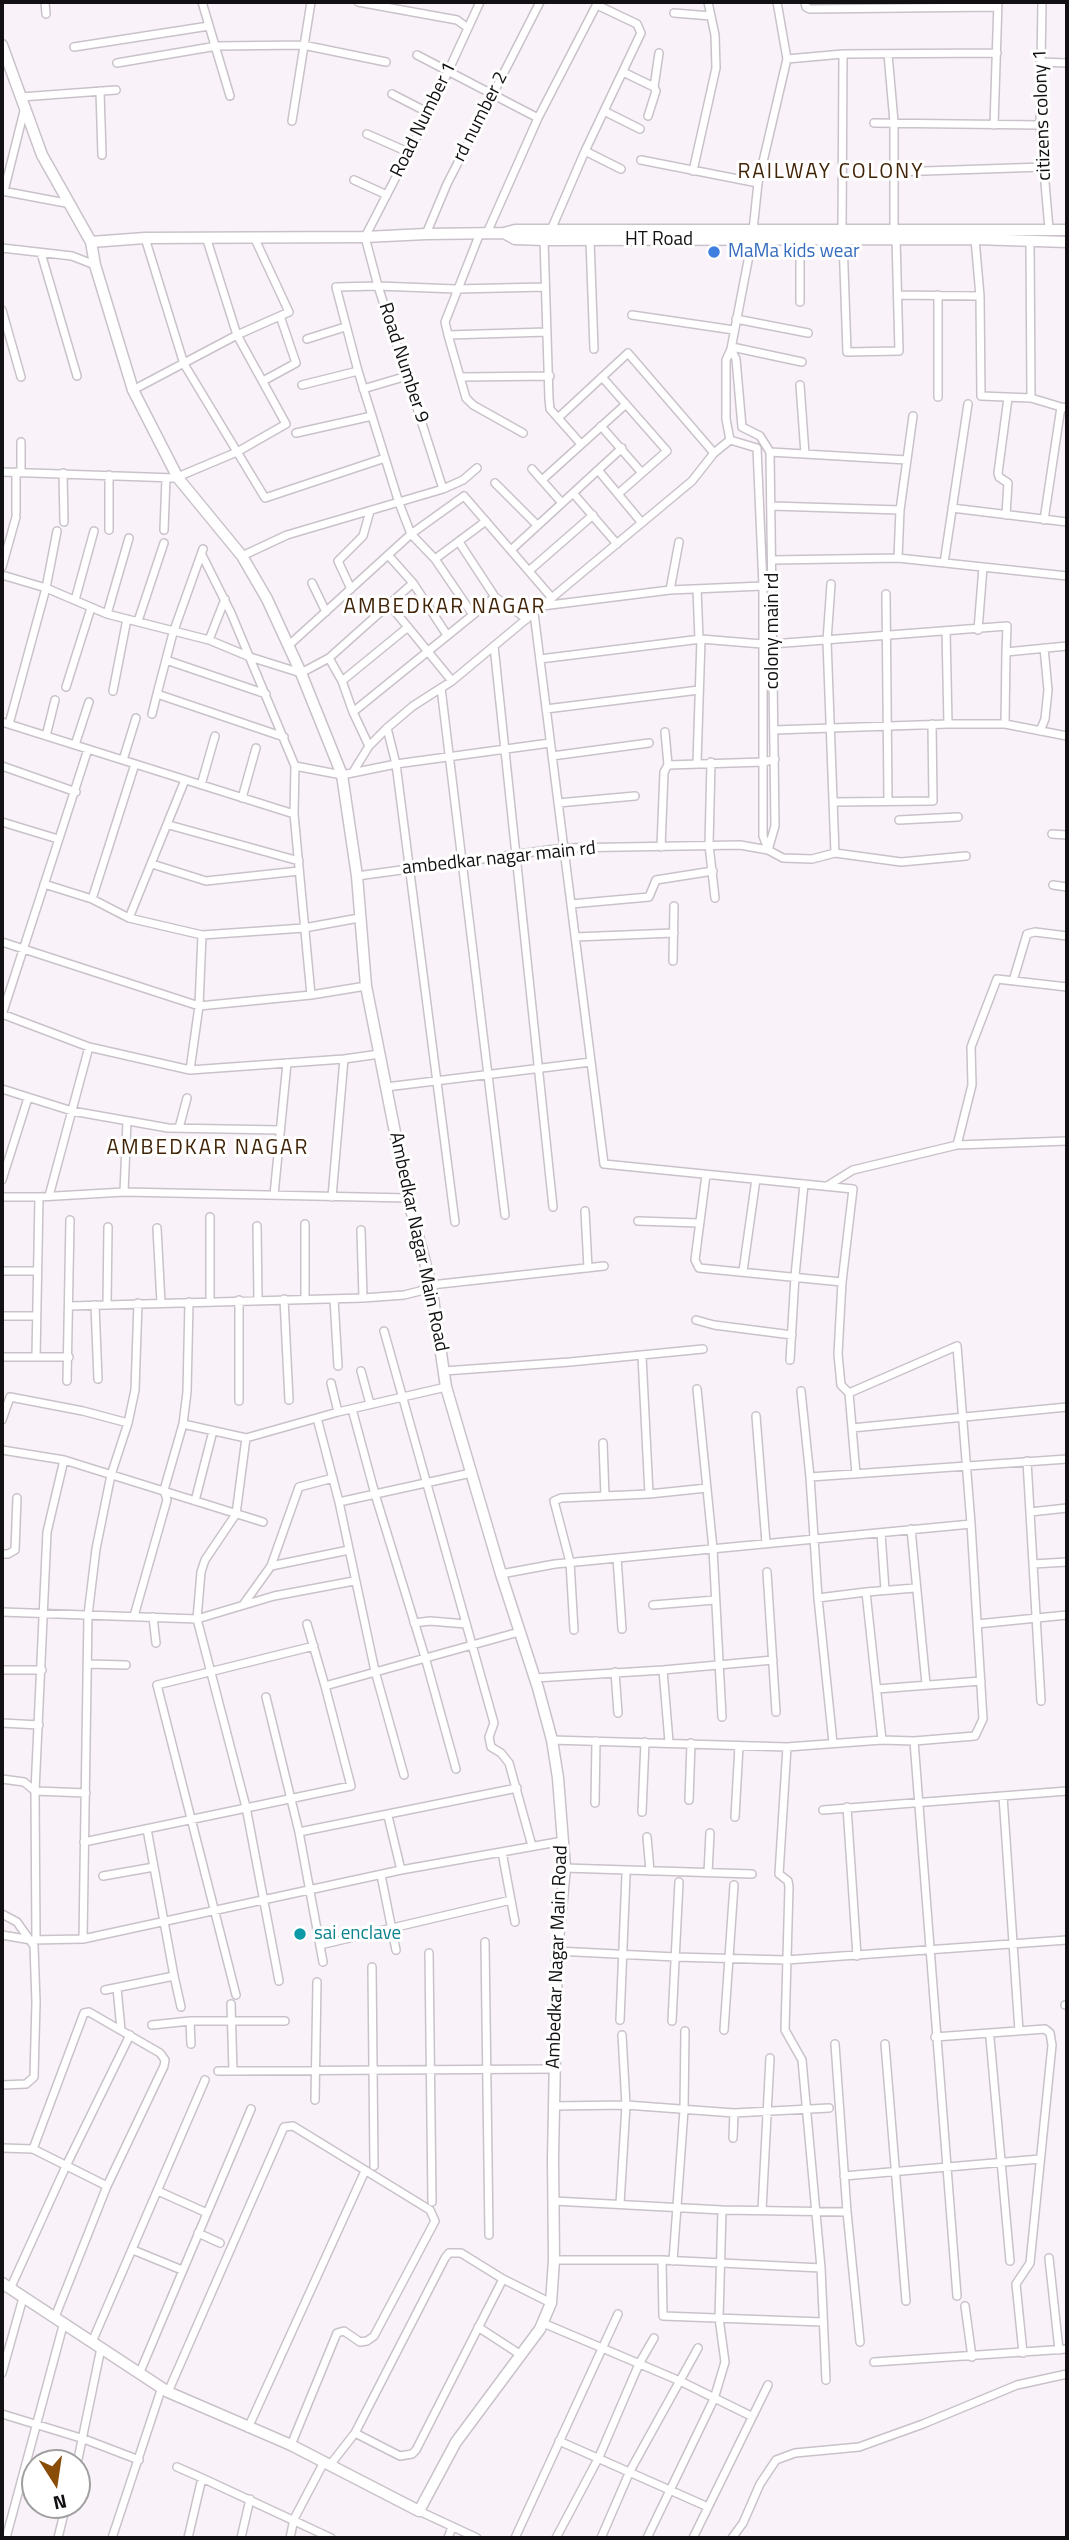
<!DOCTYPE html>
<style>
body{margin:0}
#map{position:relative;width:1069px;height:2540px;overflow:hidden;background:#faf2f9;font-family:"Titillium Web",sans-serif}
canvas{display:block}
.frame{position:absolute;inset:0;border:4px solid #121012;pointer-events:none}
.north{position:absolute;left:21px;top:2449px;width:70px;height:70px;box-sizing:border-box;background:#fff;border:2px solid #a09fa0;border-radius:50%;rotate:168deg;font-size:19px;font-weight:700;line-height:28px;text-align:center;color:#121012}
.north::after{content:'';display:block;margin:auto;width:24px;height:32px;background:#894d08;clip-path:polygon(50% 0,100% 100%,50% 72%,0 100%)}
</style>
<div id="map">
<canvas width="1069" height="2540"></canvas>
<div class="frame"></div>
<div class="north">N</div>
</div>
<script>
const ctx = document.querySelector('canvas').getContext('2d');
ctx.lineJoin = 'round';
function toPath(rows) {
  const path = new Path2D();
  for (const r of rows) {
    path.moveTo(r[0], r[1]);
    for (let i = 2; i < r.length; i += 2) path.lineTo(r[i], r[i + 1]);
  }
  return path;
}
function trace(path, color, width, dash) {
  ctx.strokeStyle = color;
  ctx.lineWidth = width;
  ctx.lineCap = dash ? 'butt' : 'round';
  ctx.setLineDash(dash || []);
  ctx.stroke(path);
}
function drawText(font, color, halo, rows, align = 'center') {
  ctx.font = font + ' "Titillium Web",sans-serif';
  ctx.lineWidth = 6;
  ctx.setLineDash([]);
  ctx.textBaseline = 'middle';
  ctx.strokeStyle = halo;
  ctx.fillStyle = color;
  for (const [text, x, y, turn = 0] of rows) {
    ctx.save();
    ctx.translate(x, y);
    ctx.rotate((+turn || 0) * Math.PI / 180);
    ctx.textAlign = isNaN(turn) ? turn : align;
    if (halo) ctx.strokeText(text, 0, 0);
    ctx.fillText(text, 0, 0);
    ctx.restore();
  }
}
const minor = toPath([
 [45,2,46,14],
 [202,2,230,96],
 [358,2,457,20,468,28],
 [805,2,806,7,810,9,997,7],
 [1042,2,1040,125,1049,229],
 [674,13,711,16],
 [74,47,209,26],
 [888,54,894,122,894,229],
 [417,55,538,118],
 [787,59,843,54,997,53],
 [1040,62,1067,63],
 [117,63,217,46,303,45,386,62],
 [623,72,654,87,656,91,648,116],
 [654,87,659,53],
 [100,91,102,155],
 [392,94,429,113],
 [21,97,116,90],
 [604,111,640,129],
 [292,121,311,2],
 [874,123,1040,125],
 [994,125,998,2],
 [367,134,408,152],
 [585,151,621,169],
 [641,160,758,183],
 [693,171,716,68,715,35,708,2],
 [895,172,1043,167],
 [354,180,387,195],
 [2,191,71,204],
 [4,191,25,107],
 [551,230,585,151,641,33,637,24,597,5],
 [842,230,843,54],
 [480,233,445,322,448,335,466,398,473,405,523,433],
 [487,233,538,118,598,2],
 [426,234,447,184,540,2],
 [145,238,184,364,265,498,385,458],
 [975,239,980,296,981,396,1031,398,1061,407],
 [544,240,549,399,550,409,558,418],
 [590,240,594,349],
 [843,240,847,352,899,351,896,238],
 [1030,241,1031,398],
 [2,248,72,256,95,265],
 [41,253,77,376],
 [898,295,980,296],
 [938,295,938,397],
 [800,302,800,240],
 [2,310,21,377],
 [632,315,734,330],
 [736,319,808,333],
 [448,335,547,332],
 [307,339,345,327],
 [732,347,802,362],
 [462,377,550,376],
 [602,377,667,451,618,494],
 [263,381,296,363,280,316],
 [302,385,358,371],
 [800,385,805,454],
 [363,389,407,376],
 [133,390,237,335,289,312,254,237],
 [601,426,642,473],
 [296,433,372,416],
 [730,440,757,448,763,586,763,836,768,849],
 [730,440,726,419,726,360,731,349],
 [581,444,558,418,628,353,714,453],
 [770,452,907,460],
 [532,469,562,503],
 [598,470,642,523],
 [2,472,175,478,237,452,286,424,237,335,207,240],
 [21,472,21,442],
 [63,473,64,522],
 [542,480,626,404],
 [495,483,537,525],
 [443,489,378,286,365,237,429,113,480,2],
 [573,493,617,544],
 [772,506,900,510],
 [952,508,1067,522],
 [16,513,16,472],
 [1006,515,1008,483,999,477,998,473,1008,398],
 [1044,520,1061,407,1067,408],
 [109,530,109,475],
 [164,530,166,478],
 [459,542,495,597,527,619],
 [203,549,173,633,157,694,284,737],
 [511,550,622,448],
 [202,555,231,613,295,766,342,775,396,764,550,743],
 [242,556,287,535,443,489,463,480,477,468],
 [389,556,413,583,447,635],
 [898,558,900,510,913,416],
 [435,559,486,521],
 [772,560,898,558,1067,576],
 [944,563,968,404],
 [2,567,16,517],
 [530,570,593,515],
 [2,575,46,588,107,614,209,640,250,657,301,673,329,658,413,583],
 [312,583,326,612],
 [831,584,827,641,835,853],
 [351,589,338,561,363,536,370,511],
 [697,589,699,639],
 [670,590,679,542],
 [886,594,888,800],
 [75,600,94,531],
 [389,604,452,681],
 [542,606,670,590,763,586],
 [534,613,604,1164,853,1189,842,1282,838,1354,841,1385,849,1393,856,1474],
 [107,614,129,538],
 [473,615,435,559,411,534,399,503,358,371,336,287,378,286,456,289,545,287],
 [138,621,164,543],
 [978,630,983,567],
 [946,631,948,724],
 [209,640,225,599],
 [772,644,1007,626,1006,652,1067,646],
 [288,646,411,534,464,496,552,598],
 [494,646,553,1207],
 [329,658,342,681,353,712,369,746],
 [540,659,701,639,762,644],
 [166,660,266,694],
 [342,681,408,627],
 [66,687,91,608],
 [441,688,505,1215],
 [113,691,127,619],
 [546,709,699,690],
 [353,712,495,597],
 [152,714,157,694],
 [2,722,294,814],
 [9,724,46,588,57,531],
 [1005,724,1006,652],
 [387,728,396,764,455,1222],
 [774,730,948,724,1005,724,1067,736],
 [1040,731,1045,719,1048,690,1044,648],
 [665,732,668,765],
 [46,736,55,700],
 [75,745,89,702],
 [552,756,649,743],
 [123,760,136,718],
 [711,762,709,845,715,898],
 [697,763,701,639],
 [2,766,76,792],
 [295,766,294,814,311,995],
 [353,772,369,746,387,728,413,706,452,681,692,481,714,453,730,440],
 [201,785,215,736],
 [242,798,256,748],
 [834,802,933,801,932,724],
 [558,803,635,796],
 [899,820,958,817],
 [2,822,58,839],
 [169,825,299,861],
 [1052,834,1067,835],
 [661,847,664,772,668,765,764,762,775,759],
 [768,850,775,826,770,452,760,436,742,427,736,359,731,349,752,240,758,183,787,59,777,2],
 [152,864,206,881,299,871],
 [357,876,563,848,740,845,768,850,783,858,812,859,835,853,901,862,966,856],
 [44,884,92,899,129,918,202,935,304,928,359,918],
 [1053,885,1067,887],
 [92,899,135,764],
 [571,904,649,897,656,880,713,871],
 [129,918,185,780],
 [575,937,674,933],
 [2,942,199,1006,311,995,366,986],
 [673,961,674,906],
 [1013,981,1027,934,1035,932,1067,936],
 [2,1014,89,1047,190,1070,344,1059,380,1054],
 [2,1015,88,749],
 [190,1070,199,1006,202,935],
 [386,1087,591,1062],
 [2,1089,72,1111,168,1128,280,1130],
 [179,1128,187,1098],
 [957,1145,1067,1141],
 [706,1175,695,1260,699,1268,842,1282],
 [2,1180,28,1098],
 [827,1186,853,1170,957,1145,972,1085,971,1047,997,979,1067,987],
 [124,1192,127,1121],
 [274,1195,287,1063],
 [49,1196,89,1047],
 [2,1197,39,1197,124,1192,408,1198],
 [332,1197,344,1059],
 [585,1211,588,1268],
 [210,1217,210,1301],
 [638,1221,699,1223],
 [305,1224,305,1299],
 [257,1226,258,1299],
 [157,1228,161,1303],
 [361,1230,363,1298],
 [2,1271,37,1271],
 [743,1271,756,1179],
 [284,1299,289,1400],
 [334,1299,338,1366],
 [239,1300,239,1401],
 [107,1304,108,1227],
 [95,1305,98,1379],
 [70,1306,363,1298,404,1295,420,1291,431,1285,604,1266],
 [2,1316,36,1316],
 [696,1320,714,1325,792,1335],
 [384,1331,494,1723,489,1737,491,1747,501,1753,509,1763,532,1846],
 [642,1356,649,1494],
 [2,1357,69,1357],
 [36,1357,39,1197],
 [790,1360,795,1276,804,1184],
 [361,1371,370,1404],
 [444,1371,570,1362,703,1349],
 [67,1381,70,1220],
 [331,1383,338,1412],
 [697,1389,713,1549,722,1717],
 [801,1391,810,1477,818,1598,833,1743],
 [849,1393,957,1346,971,1524],
 [352,1409,375,1494,425,1657,456,1769],
 [756,1416,766,1543],
 [317,1418,339,1502,375,1671,404,1775],
 [2,1420,10,1397,83,1411,128,1423],
 [183,1424,246,1438,338,1412,446,1387],
 [852,1428,1067,1407],
 [246,1438,236,1514,205,1560,201,1572,197,1619,246,1807,279,1981],
 [603,1443,605,1496],
 [2,1450,64,1460,263,1522],
 [1027,1461,1041,1701],
 [810,1477,1067,1459],
 [195,1501,213,1431],
 [339,1502,471,1473],
 [1030,1512,1067,1508],
 [911,1529,926,1684],
 [881,1533,885,1590],
 [2,1554,8,1554,15,1550,17,1498],
 [617,1558,622,1629],
 [1033,1564,1067,1562],
 [271,1566,299,1487,333,1478],
 [767,1572,776,1712],
 [501,1574,555,1564,971,1524,983,1719,975,1736,914,1741,882,1740,787,1747,552,1740],
 [866,1592,915,1588],
 [818,1598,866,1592,882,1740],
 [243,1605,271,1566,349,1550],
 [653,1605,715,1600],
 [2,1612,197,1619,274,1596,354,1581],
 [134,1616,167,1500,164,1490,183,1424,187,1392,189,1302],
 [153,1617,156,1643],
 [414,1623,430,1621,466,1624],
 [977,1624,1067,1615],
 [574,1630,570,1562,554,1501,561,1498,649,1494,707,1488],
 [87,1664,126,1665],
 [2,1670,42,1670],
 [663,1670,669,1742],
 [615,1672,618,1713],
 [535,1678,663,1670,773,1660],
 [325,1686,519,1632],
 [877,1689,981,1681],
 [266,1697,299,1832,323,1962],
 [2,1723,39,1725],
 [914,1741,957,2296],
 [787,1747,779,1874,788,1881,789,1887,785,2030,802,2060,821,2268],
 [2,1779,24,1782,35,1791,86,1793],
 [1003,1796,1019,2031],
 [689,1800,691,1743],
 [595,1803,596,1741],
 [847,1807,857,1956],
 [823,1810,1067,1791],
 [642,1812,645,1742],
 [388,1816,401,1870],
 [735,1817,739,1746],
 [299,1832,517,1788],
 [647,1837,650,1871],
 [84,1842,351,1786,325,1686,307,1624],
 [502,1852,515,1922],
 [565,1868,752,1874],
 [708,1873,710,1833],
 [381,1875,396,1950],
 [103,1876,154,1867],
 [2,1914,17,1922,34,1946,36,2002,34,2077,26,2084,2,2085],
 [2,1935,31,1940,83,1939,401,1870,563,1841],
 [83,1939,88,1615,96,1549,111,1475,128,1423,135,1390,138,1303],
 [36,1940,35,1791,47,1532,64,1460],
 [485,1942,489,2235],
 [320,1945,511,1900],
 [557,1951,675,1957,786,1960,1067,1940],
 [429,1953,432,2202],
 [372,1967,374,2166],
 [174,1976,181,2007],
 [117,1988,121,2030],
 [105,1990,174,1976,147,1829],
 [236,1995,157,1685,314,1646],
 [1065,2005,1067,2005],
 [620,2020,626,1875],
 [190,2021,191,2044],
 [672,2021,679,1882],
 [152,2025,190,2021,285,2021],
 [724,2030,734,1885],
 [935,2037,1045,2029,1050,2033,1052,2045,1030,2263,1016,2284,1023,2353],
 [990,2038,1010,2261],
 [835,2044,847,2212,860,2342],
 [885,2044,906,2301],
 [218,2071,233,2071,231,2004],
 [233,2071,554,2069],
 [315,2100,317,1982],
 [554,2106,626,2105,734,2113,829,2108],
 [733,2138,734,2113],
 [2,2148,33,2149],
 [844,2176,1040,2159],
 [158,2191,207,2213],
 [554,2201,722,2210,847,2212],
 [620,2204,626,2105,622,2035],
 [762,2210,770,2058],
 [198,2233,220,2243],
 [133,2250,182,2270],
 [1049,2258,1059,2350],
 [554,2260,662,2260,821,2268,826,2380],
 [662,2260,663,2316,822,2322],
 [673,2261,684,2110,685,2031],
 [503,2279,551,2303],
 [10,2289,66,2166,130,2035],
 [965,2306,972,2357],
 [55,2317,107,2186,164,2066,165,2060,160,2053,89,2012,84,2013,33,2149,107,2186],
 [543,2323,680,2381,751,2416],
 [478,2327,521,2355],
 [92,2342,205,2080],
 [874,2362,1067,2349],
 [140,2372,251,2109],
 [2,2373,23,2298],
 [168,2392,284,2127,293,2126,430,2210,435,2221,374,2336,367,2341,360,2342,344,2331,337,2333,291,2445],
 [2,2414,84,2439,139,2460],
 [248,2428,365,2171],
 [559,2441,708,2507],
 [77,2464,101,2348],
 [330,2465,355,2433,445,2258,449,2253,461,2253,503,2279,416,2450,412,2454,400,2456,355,2433],
 [177,2467,202,2478],
 [419,2511,477,2538],
 [6,2538,64,2322],
 [58,2538,66,2505],
 [112,2538,162,2387],
 [188,2538,202,2478,331,2538],
 [241,2538,250,2499],
 [290,2538,294,2519,324,2462],
 [448,2538,452,2527],
 [515,2538,618,2314],
 [556,2538,599,2457,639,2364,654,2338],
 [601,2538,630,2471,698,2348],
 [647,2538,714,2399,725,2362,719,2318,722,2210],
 [693,2538,768,2385],
 [732,2538,743,2523,760,2484,776,2460,795,2453,859,2447,923,2424,1017,2385,1067,2374]
]);
const tertiary = toPath([
 [2,45,42,155,91,242,95,265,133,390,178,478,242,556,267,599,301,673,342,775,357,876,366,986,408,1198,431,1285,446,1387,501,1574,538,1688,552,1740,558,1778,565,1868,557,1951,553,2159,554,2260,551,2303,540,2329,456,2442,419,2511,291,2445,168,2392,2,2283],
 [504,233,515,239,544,240,975,239,1067,242],
 [91,242,145,238,365,237,426,234,504,233,515,230,1067,230]
]);
trace(minor, '#cac2ca', 10);
trace(tertiary, '#cac2ca', 13);
trace(minor, '#fff', 7);
trace(tertiary, '#fff', 10);
for (const [x, y, r, color] of [
 [714,252,7,"#3f7fe0"],
 [300,1934,7,"#0f9aa8"]
]) {
  const dot = new Path2D();
  dot.arc(x, y, r, 0, 2 * Math.PI);
  ctx.fillStyle = color;
  ctx.fill(dot);
  trace(dot, '#fff', 2.5);
}
drawText('19px', '#121012', '#fff', [
 ["citizens colony 1",1043,115,-92],
 ["rd number 2",481,117,-63],
 ["Road Number 1",424,120,-64],
 ["HT Road",659,240],
 ["Road Number 9",403,363,72],
 ["colony main rd",773,631,-90],
 ["ambedkar nagar main rd",499,859,-6],
 ["Ambedkar Nagar Main Road",418,1242,78],
 ["Ambedkar Nagar Main Road",558,1957,-88]
]);
drawText('19px', '#366cbe', '#fff', [
 ["MaMa kids wear",728,252]
], 'left');
drawText('19px', '#0d838f', '#fff', [
 ["sai enclave",314,1934]
], 'left');
ctx.letterSpacing = '2px';
drawText('21px', '#412407', '#fff', [
 ["RAILWAY COLONY",831,173],
 ["AMBEDKAR NAGAR",445,608],
 ["AMBEDKAR NAGAR",208,1149]
]);
ctx.letterSpacing = '0px';
</script>
